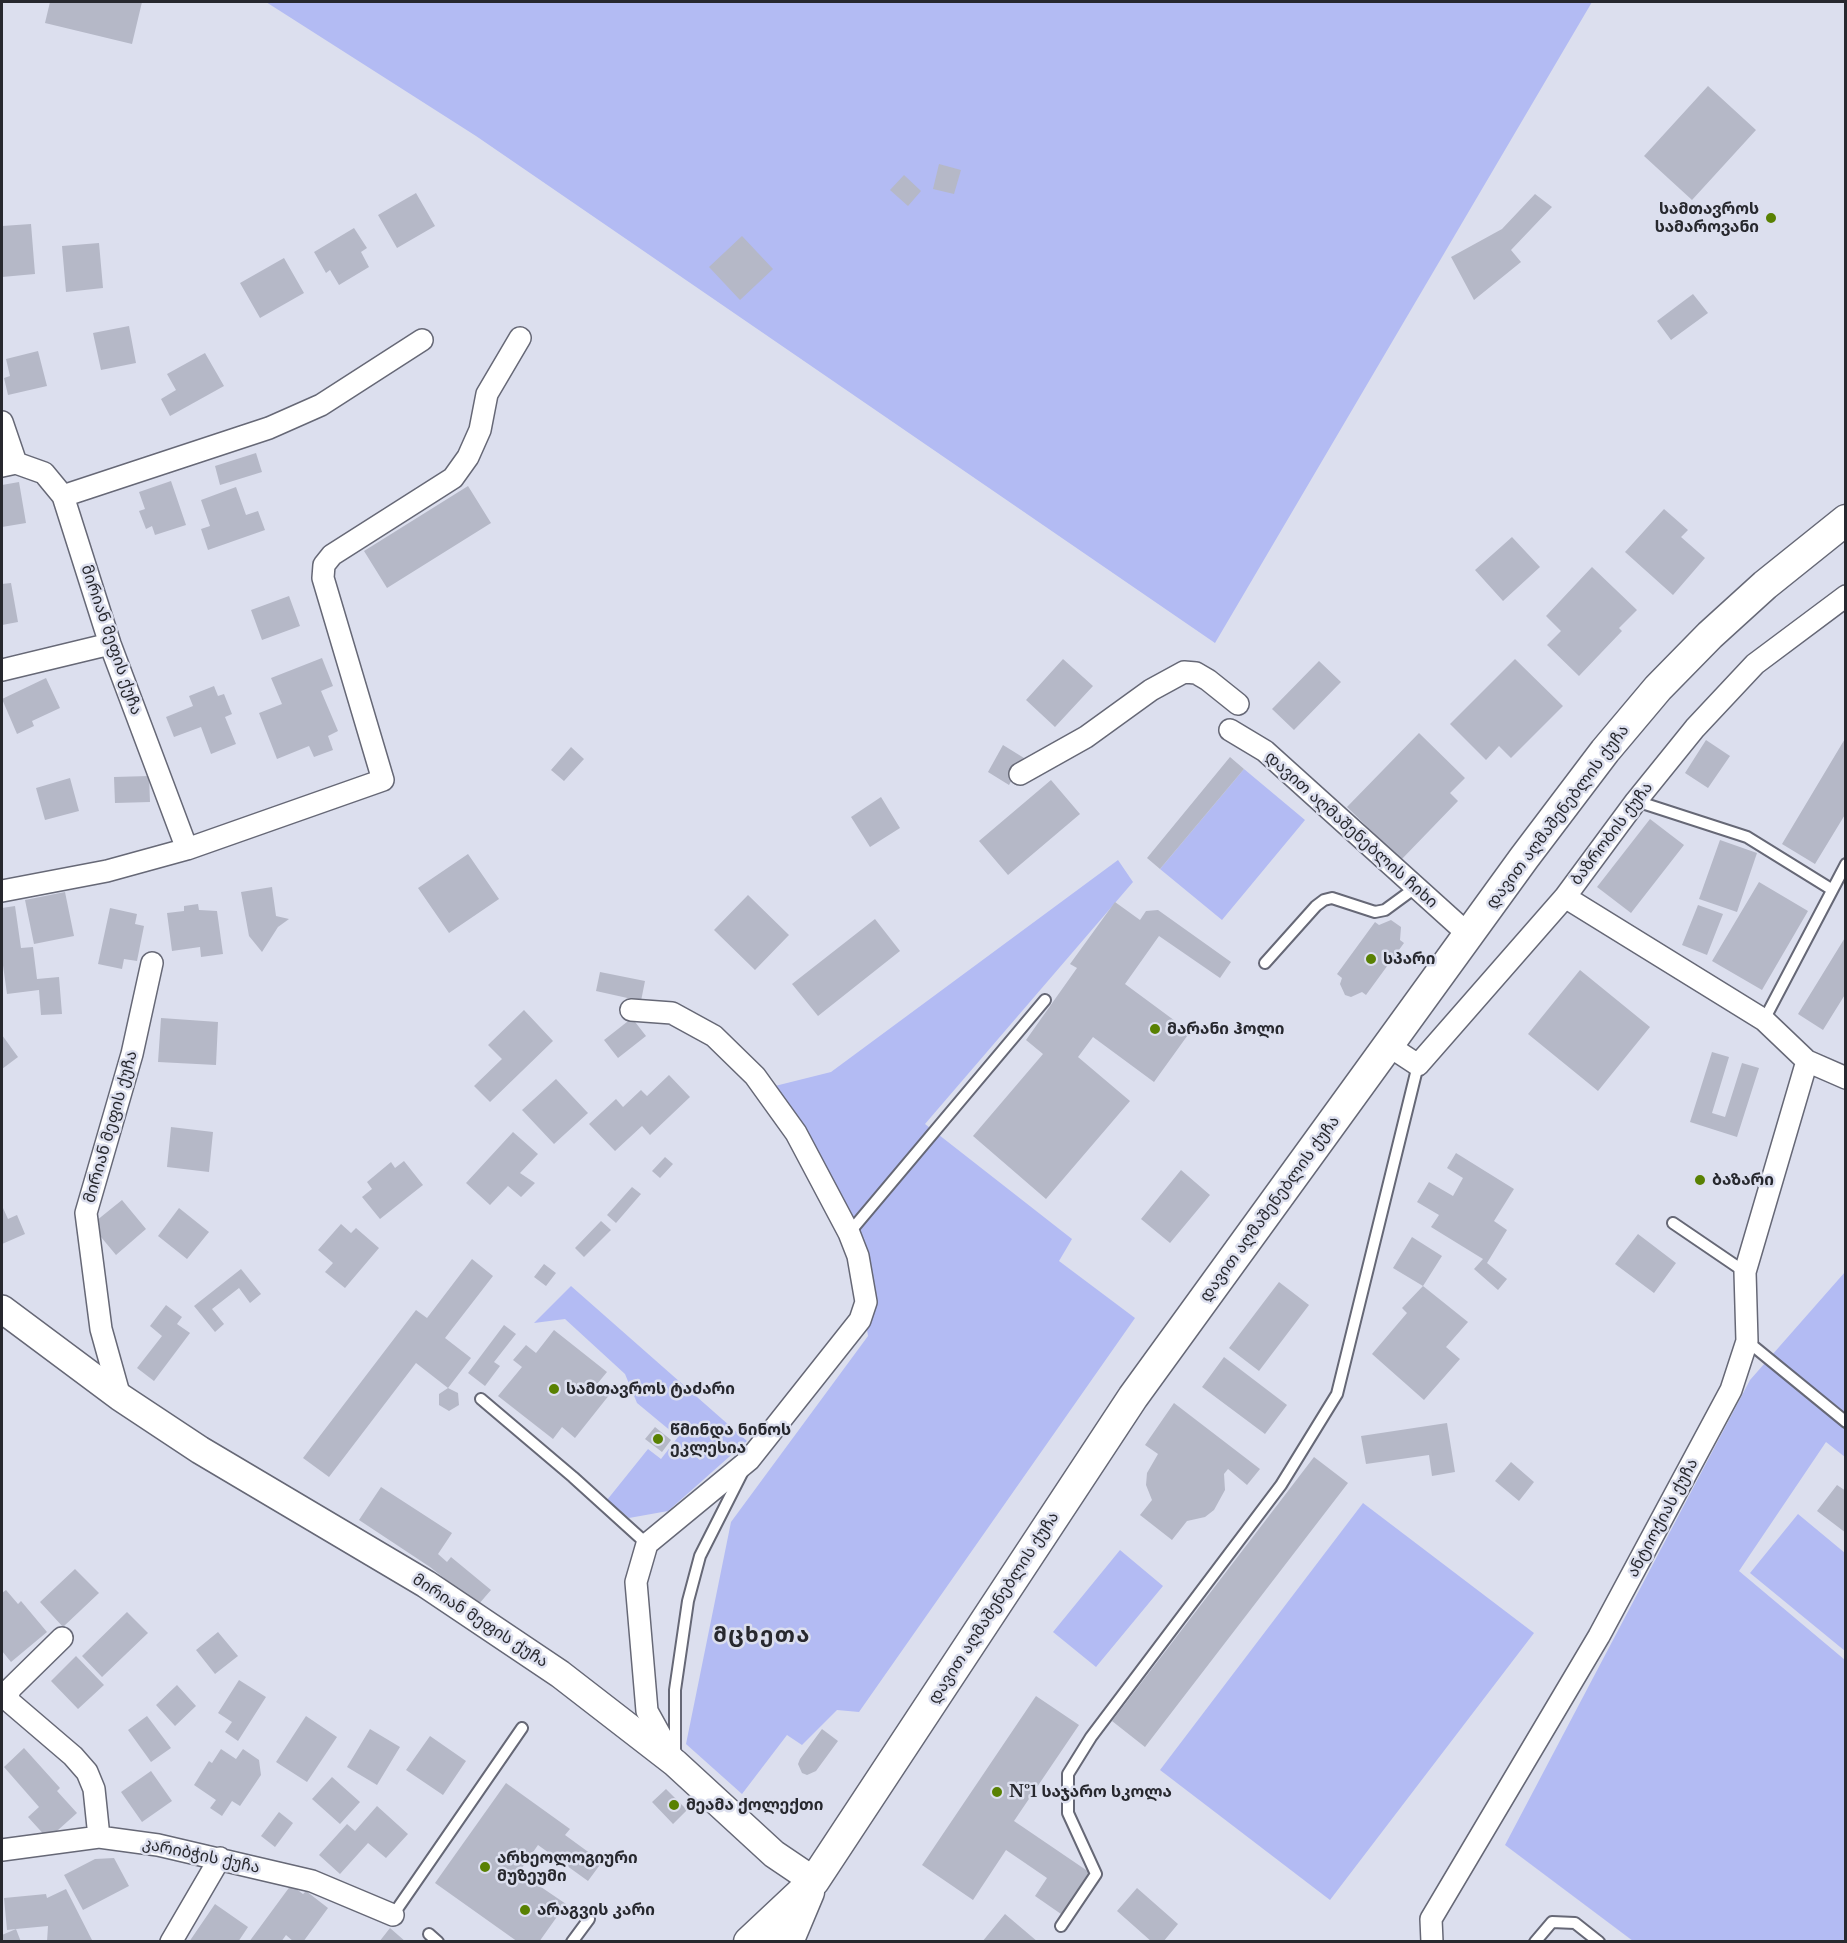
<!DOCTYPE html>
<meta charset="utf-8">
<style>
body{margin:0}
#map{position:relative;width:1847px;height:1943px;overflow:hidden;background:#dcdfee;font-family:"Libre Baskerville",serif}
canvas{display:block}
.frame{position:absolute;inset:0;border:3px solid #27282e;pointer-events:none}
</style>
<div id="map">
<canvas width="1847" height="1943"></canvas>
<div class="frame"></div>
</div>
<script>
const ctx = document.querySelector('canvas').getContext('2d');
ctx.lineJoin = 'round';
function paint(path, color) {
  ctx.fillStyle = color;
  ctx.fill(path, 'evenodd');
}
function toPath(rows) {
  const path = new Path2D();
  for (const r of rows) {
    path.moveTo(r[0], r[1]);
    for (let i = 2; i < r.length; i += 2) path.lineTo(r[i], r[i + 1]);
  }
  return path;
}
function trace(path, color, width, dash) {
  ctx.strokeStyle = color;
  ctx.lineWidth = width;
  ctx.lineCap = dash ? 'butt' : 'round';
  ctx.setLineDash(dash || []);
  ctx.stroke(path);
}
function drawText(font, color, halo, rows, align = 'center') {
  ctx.font = font + ' "Libre Baskerville","Noto Sans Georgian",serif';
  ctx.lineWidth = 5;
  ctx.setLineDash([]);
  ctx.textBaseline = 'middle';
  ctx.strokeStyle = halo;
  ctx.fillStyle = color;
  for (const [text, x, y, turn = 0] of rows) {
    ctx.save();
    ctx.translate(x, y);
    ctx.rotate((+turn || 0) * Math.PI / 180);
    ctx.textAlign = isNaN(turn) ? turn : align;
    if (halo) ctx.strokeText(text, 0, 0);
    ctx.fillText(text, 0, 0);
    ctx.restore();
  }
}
paint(toPath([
 [266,2,1592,2,1215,643,476,136],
 [1244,769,1305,820,1222,920,1160,869],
 [1118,860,1133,882,925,1124,1072,1239,1059,1261,1135,1318,859,1712,837,1710,802,1745,787,1735,742,1794,686,1744,731,1522,868,1336,848,1209,775,1086,831,1072],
 [1845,1272,1845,1457,1826,1442,1739,1571,1845,1660,1845,1941,1633,1941,1505,1845,1750,1380],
 [571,1286,747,1441,668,1511,629,1518,607,1500,648,1449,661,1459,678,1437,637,1403,625,1374,565,1319,534,1323],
 [1363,1503,1534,1633,1330,1900,1160,1770],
 [1798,1514,1845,1553,1845,1651,1750,1573],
 [1120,1550,1163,1586,1096,1667,1053,1632]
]), '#b3bbf3');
paint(toPath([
 [50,2,142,2,132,44,45,23],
 [1708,86,1756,130,1692,200,1644,156],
 [939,164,961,170,954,194,933,189],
 [904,175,921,191,908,206,890,190],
 [416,193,435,226,397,248,378,215],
 [1535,194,1552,207,1511,250,1521,262,1474,300,1451,257,1502,229],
 [31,224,35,274,2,277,2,226],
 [354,228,367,248,361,252,369,267,339,285,330,270,326,273,314,252],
 [742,236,773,269,740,300,709,267],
 [99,243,103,288,66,292,62,246],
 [284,258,304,293,260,318,240,283],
 [1693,294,1708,313,1671,340,1657,321],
 [129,326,136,363,101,370,93,333],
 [38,351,47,386,8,395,4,378,10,376,6,359],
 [205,353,224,386,170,416,161,399,176,390,167,374],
 [256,453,262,472,220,485,215,466],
 [171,481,186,525,155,535,152,526,146,529,139,511,145,509,139,492],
 [19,482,26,523,2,527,2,485],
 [468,486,491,523,387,588,364,551],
 [236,487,246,515,258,511,265,530,208,550,201,529,210,526,201,500],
 [1664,509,1688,530,1681,537,1705,558,1673,595,1625,552],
 [1512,537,1540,567,1503,601,1475,570],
 [1592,567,1637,610,1619,628,1622,631,1579,676,1547,645,1561,631,1546,616],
 [11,583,18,622,2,625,2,584],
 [289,596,300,626,262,640,251,610],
 [322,658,333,686,321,691,338,731,328,736,333,750,314,757,309,746,277,759,259,713,282,704,271,678],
 [1063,659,1093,686,1055,727,1026,700],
 [1515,659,1563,706,1511,758,1499,746,1486,760,1450,724],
 [1319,661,1341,682,1294,730,1272,709],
 [46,678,60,708,32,721,34,726,17,734,2,699],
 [214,686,218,696,224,694,232,714,225,717,236,744,211,754,201,727,174,737,166,717,193,706,189,696],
 [1419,733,1465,778,1450,793,1458,801,1401,860,1347,807],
 [1846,737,1846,813,1815,864,1782,844],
 [1706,740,1730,756,1708,788,1685,773],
 [1003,745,1024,758,1009,785,988,772],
 [571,747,584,759,564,781,551,770],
 [1230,757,1244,769,1160,869,1147,858],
 [149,776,150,802,115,803,114,777],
 [70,778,79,811,45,820,36,788],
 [1051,780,1080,814,1008,875,979,841],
 [881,797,900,828,870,847,851,817],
 [1650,819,1684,845,1631,913,1597,887],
 [1720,840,1757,853,1737,912,1699,899],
 [468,854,499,899,449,933,418,888],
 [1759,882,1808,911,1762,990,1712,961],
 [272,887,276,916,289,919,278,927,262,952,249,936,241,892],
 [65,892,74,936,34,944,25,900],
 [748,895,789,935,755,970,714,930],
 [1115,902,1140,920,1146,911,1158,910,1231,962,1220,978,1159,936,1125,984,1190,1032,1154,1082,1093,1037,1078,1057,1130,1101,1046,1199,973,1136,1043,1054,1026,1040,1077,968,1070,964],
 [198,904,199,910,217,911,223,954,201,957,200,947,172,951,167,913,184,911,184,906],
 [1698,905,1723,914,1707,955,1682,945],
 [15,906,21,948,33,947,37,979,59,977,62,1014,41,1015,39,990,7,994,2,958,2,908],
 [110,908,137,914,135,924,144,926,137,961,124,959,122,969,98,964],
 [875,919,900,951,818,1016,792,984],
 [1391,920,1401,927,1400,940,1404,943,1366,995,1362,992,1351,997,1345,995,1340,984,1342,978,1337,974,1375,922,1379,925],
 [1846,936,1846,993,1823,1030,1798,1014],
 [1580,970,1650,1027,1598,1091,1528,1034],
 [600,972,645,981,641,1001,596,991],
 [524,1010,553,1041,490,1102,474,1086,502,1059,488,1045],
 [161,1018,218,1022,216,1065,158,1062],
 [632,1018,646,1036,618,1058,604,1040],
 [2,1035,18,1057,2,1069],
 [1712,1052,1729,1057,1712,1113,1725,1117,1742,1063,1759,1068,1737,1137,1690,1122],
 [669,1075,690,1097,650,1135,642,1126,615,1151,589,1124,616,1099,623,1107,641,1090,647,1096],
 [556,1079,588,1113,554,1144,522,1110],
 [171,1127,213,1132,209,1172,167,1167],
 [513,1132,538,1154,520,1173,535,1183,521,1197,508,1186,490,1205,466,1183],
 [1456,1153,1514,1189,1494,1221,1507,1230,1487,1263,1507,1279,1498,1290,1474,1269,1483,1259,1431,1227,1439,1215,1417,1202,1429,1182,1453,1196,1463,1178,1447,1168],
 [665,1157,673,1164,660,1178,652,1171],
 [404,1161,423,1185,380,1219,362,1197,372,1189,367,1182,391,1162,395,1168],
 [1181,1170,1210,1195,1170,1243,1141,1219],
 [632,1187,641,1194,616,1223,607,1215],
 [122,1200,146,1229,116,1255,91,1225],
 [3,1208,8,1219,17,1215,25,1234,2,1244],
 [179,1208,209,1232,187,1259,158,1236],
 [601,1221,611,1230,584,1257,575,1248],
 [341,1224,351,1233,356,1228,379,1248,345,1288,325,1272,333,1263,318,1250],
 [1638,1234,1676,1263,1654,1293,1615,1264],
 [1412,1237,1442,1256,1423,1286,1393,1268],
 [472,1259,493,1276,445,1338,471,1358,448,1388,458,1393,459,1405,449,1411,439,1405,439,1394,448,1388,416,1363,329,1477,303,1458,416,1310,427,1318],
 [544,1264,556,1273,546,1286,534,1277],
 [241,1269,261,1294,250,1303,239,1288,212,1309,224,1324,215,1332,194,1306],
 [1279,1282,1309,1305,1259,1371,1229,1348],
 [1423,1286,1468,1322,1446,1347,1460,1359,1424,1400,1372,1354,1407,1313,1402,1308],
 [166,1305,182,1317,177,1324,190,1333,154,1381,137,1368,162,1336,150,1326],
 [504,1325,516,1334,494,1362,500,1366,485,1386,468,1373],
 [554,1330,607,1372,597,1384,610,1394,575,1438,562,1427,553,1439,498,1396,522,1367,513,1360,526,1345,536,1353],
 [1224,1357,1287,1405,1265,1434,1202,1387],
 [1174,1403,1260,1469,1247,1485,1228,1469,1224,1474,1225,1490,1214,1510,1205,1517,1187,1521,1172,1540,1140,1515,1152,1500,1146,1485,1147,1473,1158,1454,1145,1445],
 [1447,1423,1455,1472,1432,1476,1429,1455,1366,1464,1361,1436],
 [655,1427,671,1440,662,1452,645,1439],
 [1314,1457,1348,1483,1145,1747,1112,1721],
 [1511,1462,1534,1482,1519,1501,1495,1481],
 [1837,1485,1846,1491,1846,1533,1817,1511],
 [381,1487,452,1533,438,1554,447,1562,451,1557,491,1590,478,1605,430,1567,359,1520],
 [75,1569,99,1593,63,1627,40,1602],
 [6,1590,18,1604,21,1601,47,1632,11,1662,2,1651,2,1593],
 [127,1612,148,1633,102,1677,82,1656],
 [218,1632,238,1656,215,1674,196,1650],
 [76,1656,104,1685,78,1709,51,1681],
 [239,1680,266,1697,238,1741,225,1732,232,1722,218,1713],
 [177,1685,196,1706,175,1726,156,1705],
 [1036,1696,1079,1725,1014,1821,1089,1872,1061,1914,1035,1896,1047,1878,1006,1850,973,1900,922,1865],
 [147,1716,171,1748,151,1762,128,1730],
 [306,1716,337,1737,307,1782,276,1762],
 [370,1729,400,1747,377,1785,347,1767],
 [822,1729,838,1741,816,1771,807,1775,802,1773,798,1764,800,1759],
 [430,1736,466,1761,443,1795,406,1770],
 [24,1748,60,1788,57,1791,77,1813,48,1839,28,1817,39,1807,4,1767],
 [221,1749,236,1759,243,1749,259,1760,261,1775,240,1806,232,1801,222,1816,210,1808,216,1800,194,1785,209,1761,212,1763],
 [151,1771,172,1801,142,1822,121,1792],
 [332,1777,360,1802,340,1824,312,1799],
 [506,1783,570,1829,565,1835,602,1862,588,1881,538,1845,519,1872,566,1904,539,1942,518,1942,435,1883],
 [666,1789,687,1810,673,1824,652,1802],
 [377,1806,408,1834,386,1858,368,1843,340,1874,319,1855,347,1824,355,1831],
 [279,1812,293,1823,275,1847,261,1836],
 [114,1858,129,1886,83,1910,64,1875,95,1859],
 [291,1885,303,1894,306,1891,328,1908,303,1942,294,1942,286,1935,281,1942,249,1942],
 [1137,1888,1178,1924,1163,1942,1152,1942,1117,1911],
 [66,1889,93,1942,47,1942,48,1926,16,1929,21,1942,2,1942,2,1935,16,1929,7,1930,4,1898,46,1894,47,1898],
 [215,1904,248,1927,238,1942,189,1942],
 [1005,1914,1038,1942,982,1942],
 [390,1928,406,1942,379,1942]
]), '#b5b8c7');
const service = toPath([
 [1636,801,1747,837,1831,889],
 [1265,963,1316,906,1324,900,1332,898,1375,912,1385,910,1415,888],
 [1764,1020,1846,864],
 [1673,1223,1745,1272],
 [849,1233,1045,1000],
 [1747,1341,1846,1422],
 [481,1399,573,1477,647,1544],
 [675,1753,675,1690,688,1601,700,1556,742,1473],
 [393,1915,522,1728],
 [1061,1926,1096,1874,1068,1813,1068,1774,1091,1737,1281,1485,1337,1394,1418,1065],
 [429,1934,438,1942],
 [572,1942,589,1919],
 [1535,1942,1552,1922,1575,1923,1599,1942]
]);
const minor = toPath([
 [2,422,16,463],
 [2,466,16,463,44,473,63,496,110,644,187,849],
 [63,496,269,428,321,405,422,340],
 [2,670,110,644],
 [1230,730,1265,751,1469,935],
 [1020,774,1086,737,1151,690,1184,672,1196,673,1208,680,1238,704],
 [2,891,107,871,187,849,383,780,323,578,324,565,332,555,453,478,468,457,480,430,487,394,520,338],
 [1565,897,1764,1020,1807,1061,1846,1078],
 [631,1010,672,1013,714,1036,755,1076,796,1133,849,1233,858,1256,866,1302,860,1320,749,1460,647,1544,636,1582,647,1711,673,1758],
 [1389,1046,1418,1065,1565,897,1636,801,1695,728,1755,664,1846,596],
 [120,1397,101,1329,86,1213,132,1054,152,963],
 [62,1638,11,1688,7,1696,11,1703,73,1756,87,1772,94,1789,99,1837],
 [2,1850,99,1837,158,1845,312,1881,393,1915],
 [171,1942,220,1858],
 [1432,1942,1431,1919,1599,1636,1731,1390,1747,1341,1745,1272,1807,1061]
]);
const tertiary = toPath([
 [2,1309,120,1397,200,1450,426,1584,560,1674,675,1763,774,1854,814,1881]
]);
const secondary = toPath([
 [749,1942,814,1881,1133,1397,1524,858,1605,751,1658,688,1710,635,1765,585,1846,520],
 [788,1942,809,1892]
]);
trace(service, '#666876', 14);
trace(minor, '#666876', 24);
trace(tertiary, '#666876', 30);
trace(secondary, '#666876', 33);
trace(service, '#fff', 10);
trace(minor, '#fff', 21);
trace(tertiary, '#fff', 27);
trace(secondary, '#fff', 30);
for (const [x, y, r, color] of [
 [1771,218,6,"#598102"],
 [1371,959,6,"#598102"],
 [1155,1029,6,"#598102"],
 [1700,1180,6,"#598102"],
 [554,1389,6,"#598102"],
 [658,1439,6,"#598102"],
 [997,1792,6,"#598102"],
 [674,1805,6,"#598102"],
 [485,1867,6,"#598102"],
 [525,1910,6,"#598102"]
]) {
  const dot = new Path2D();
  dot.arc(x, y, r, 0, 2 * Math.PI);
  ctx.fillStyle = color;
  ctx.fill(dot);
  trace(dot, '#dcdfee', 2);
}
drawText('bold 16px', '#27282e', '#dcdfee', [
 ["სამთავროს",1759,209,"right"],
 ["სამაროვანი",1759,227,"right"],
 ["სპარი",1383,959],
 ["მარანი ჰოლი",1167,1029],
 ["ბაზარი",1712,1180],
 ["სამთავროს ტაძარი",566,1389],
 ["წმინდა ნინოს",670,1430],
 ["ეკლესია",670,1448],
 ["№1 საჯარო სკოლა",1009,1792],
 ["მეამა ქოლექთი",686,1805],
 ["არხეოლოგიური",497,1858],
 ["მუზეუმი",497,1876],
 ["არაგვის კარი",537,1910]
], 'left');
drawText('16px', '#27282e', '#dcdfee', [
 ["მირიან მეფის ქუჩა",111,640,71],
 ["დავით აღმაშენებლის ქუჩა",1558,817,-53],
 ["დავით აღმაშენებლის ჩიხი",1351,830,42],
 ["ბაზრობის ქუჩა",1612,834,-53],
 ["მირიან მეფის ქუჩა",111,1127,-74],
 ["დავით აღმაშენებლის ქუჩა",1270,1209,-54],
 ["ანტიოქიას ქუჩა",1663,1518,-62],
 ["დავით აღმაშენებლის ქუჩა",994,1608,-57],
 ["მირიან მეფის ქუჩა",480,1621,33],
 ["კარიბჭის ქუჩა",201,1856,12]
]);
ctx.letterSpacing = '1.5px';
drawText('bold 22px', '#27282e', '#dcdfee', [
 ["მცხეთა",762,1636]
]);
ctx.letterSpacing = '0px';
</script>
